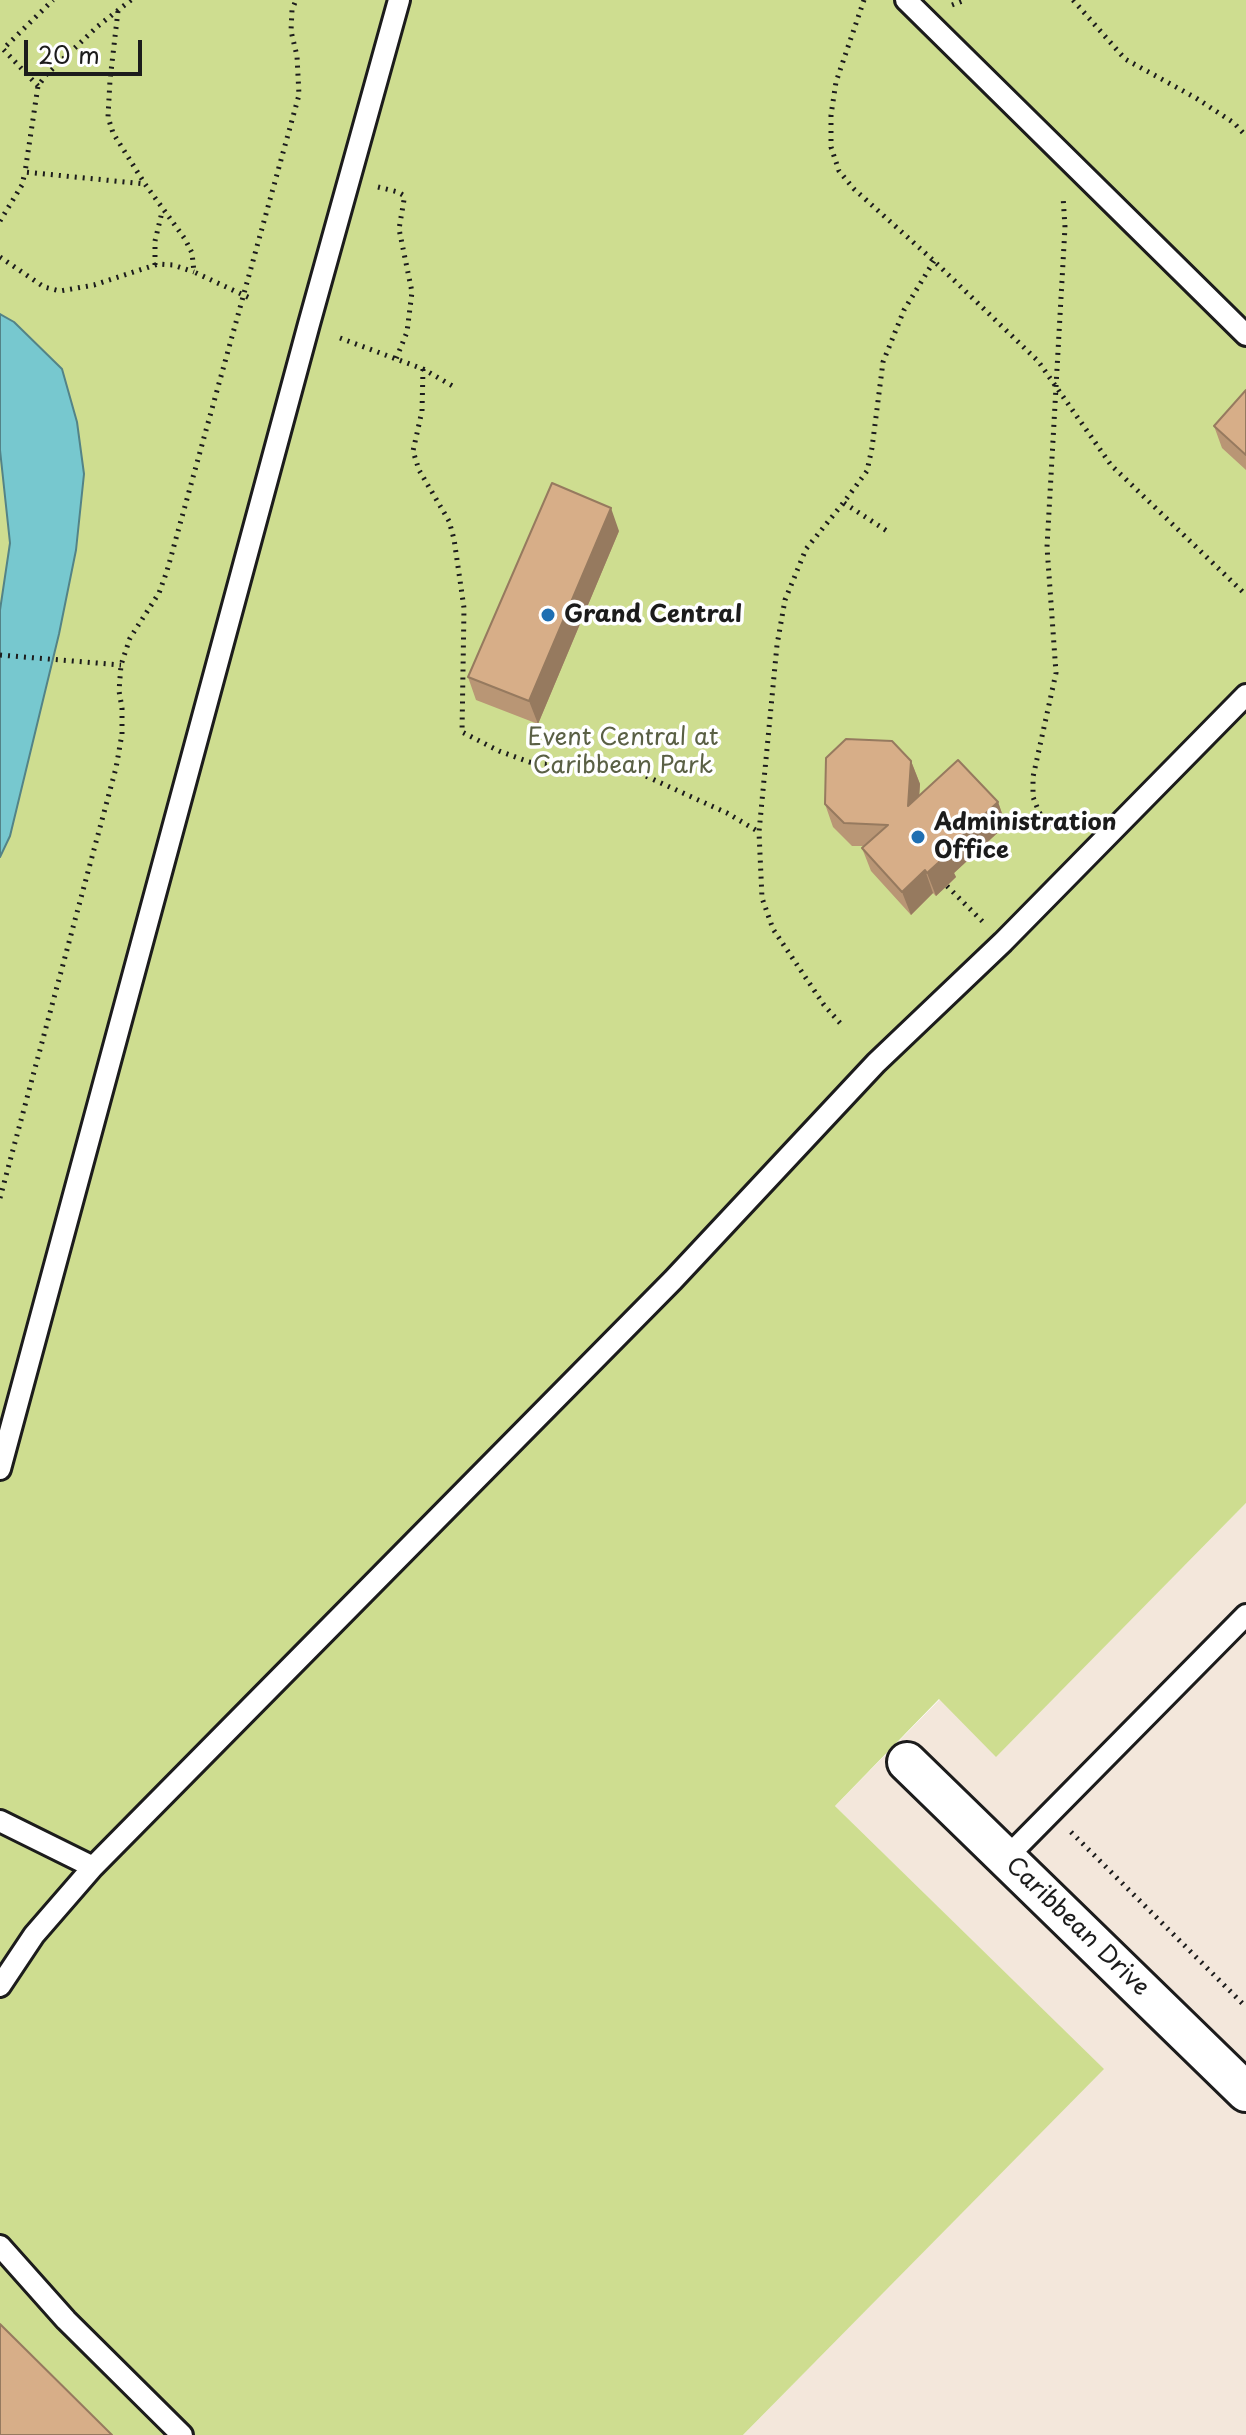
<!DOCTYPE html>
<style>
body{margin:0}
#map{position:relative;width:1246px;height:2435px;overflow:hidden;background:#fff;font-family:"Playpen Sans",sans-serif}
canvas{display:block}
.scale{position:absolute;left:24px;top:40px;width:118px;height:36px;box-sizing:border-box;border:4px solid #1c1c1c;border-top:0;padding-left:10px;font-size:24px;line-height:28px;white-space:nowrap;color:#1c1c1c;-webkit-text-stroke:6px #fff;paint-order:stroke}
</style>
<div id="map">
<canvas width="1246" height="2435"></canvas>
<div class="scale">20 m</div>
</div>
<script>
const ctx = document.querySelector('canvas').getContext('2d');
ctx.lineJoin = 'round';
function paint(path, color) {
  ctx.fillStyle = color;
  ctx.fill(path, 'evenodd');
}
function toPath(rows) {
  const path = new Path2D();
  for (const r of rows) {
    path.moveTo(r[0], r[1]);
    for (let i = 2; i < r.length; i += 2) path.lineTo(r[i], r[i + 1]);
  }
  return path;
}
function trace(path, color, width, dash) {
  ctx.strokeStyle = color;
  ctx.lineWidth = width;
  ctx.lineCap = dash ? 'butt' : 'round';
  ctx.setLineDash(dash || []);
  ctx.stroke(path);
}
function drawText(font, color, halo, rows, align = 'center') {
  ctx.font = font + ' "Playpen Sans",sans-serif';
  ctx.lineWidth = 7;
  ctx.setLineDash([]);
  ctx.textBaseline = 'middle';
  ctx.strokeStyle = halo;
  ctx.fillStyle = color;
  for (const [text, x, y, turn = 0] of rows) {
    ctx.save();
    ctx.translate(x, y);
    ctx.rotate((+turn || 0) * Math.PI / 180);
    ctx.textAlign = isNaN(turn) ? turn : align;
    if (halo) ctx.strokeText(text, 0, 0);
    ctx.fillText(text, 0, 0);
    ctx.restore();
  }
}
paint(toPath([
 [1246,1503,1246,2435,743,2435,1103,2069,835,1806,940,1699,996,1756]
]), '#f3e7db');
paint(toPath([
 [0,0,1246,0,1246,1503,996,1757,939,1699,835,1806,1104,2069,743,2435,106,2435,0,2326]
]), '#cedd90');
const water = toPath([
 [0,314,14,322,62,369,77,422,84,474,76,550,59,634,10,836,0,857,0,610,10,543,0,450,0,314]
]);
paint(water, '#77c8cf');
trace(water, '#538387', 2);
const lane = toPath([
 [906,0,1246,335],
 [0,1469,309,324,399,0],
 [0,1821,93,1867],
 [1006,1858,1246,1615],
 [0,1986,34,1935,93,1867,673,1280,876,1063,1003,942,1246,695],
 [0,2246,66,2320,182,2435]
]);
const street = toPath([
 [907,1762,1246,2092]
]);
trace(lane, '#1c1c1c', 26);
trace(street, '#1c1c1c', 44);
trace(toPath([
 [131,0,98,26,46,75,38,86,25,172,145,184],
 [864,0,836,82,831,115,831,147,839,171,854,189,934,261,1038,361,1111,465,1246,595],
 [1073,0,1125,59,1196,98,1234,123,1246,136],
 [952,5,965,0],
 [118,11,110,80,108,117,113,133,145,184,185,239,192,253,194,272,252,299],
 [38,86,3,49,53,0],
 [378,187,398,192,403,195,404,200,399,229,412,292,407,332,396,359],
 [0,221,22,185,25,172],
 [0,257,44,287,60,291,94,285,158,264,173,265,194,272],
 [155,265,155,241,162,212],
 [340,338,423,369,456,388],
 [423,369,422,411,413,451,419,470,449,521,454,539,464,608,462,732,499,751,529,762,545,764,594,760,639,773,727,813,759,832],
 [844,503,887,531],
 [0,655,121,665],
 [1050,827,1039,812,1033,797,1033,777,1056,673,1047,547,1065,227,1063,196],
 [947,886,983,922],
 [840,1023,824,1005,773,929,762,898,759,832,777,645,785,600,806,549,844,502,867,471,872,448,883,362,904,310,934,261],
 [0,1198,116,768,122,734,122,708,119,691,121,665,130,638,159,593,167,571,299,95,297,56,291,31,292,10,296,0],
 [1071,1832,1246,2007]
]), '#1c1c1c', 5, [2, 6]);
trace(lane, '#fff', 20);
trace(street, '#fff', 38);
paint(toPath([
 [1246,390,1246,470,1222,448,1214,426],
 [619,531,538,724,476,700,468,677],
 [911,761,920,784,919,796,998,802,1006,825,954,873,956,877,947,886,936,896,933,893,911,915,871,871,862,848,865,846,852,846,833,827,825,804]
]), '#b99675');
paint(toPath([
 [611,508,619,531,538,724,529,701],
 [911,761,920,784,917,829,908,806],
 [998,802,1006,825,954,873,956,877,936,896,927,873,945,851],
 [925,870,933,893,911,915,902,892]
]), '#967a5f');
const building = toPath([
 [1246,390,1246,455,1214,426,1246,390],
 [552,483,611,508,529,701,468,677,552,483],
 [846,739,892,741,911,761,908,806,958,760,998,802,945,851,947,854,938,863,927,873,925,870,902,892,862,848,888,825,844,823,825,804,826,758,846,739],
 [0,2324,112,2435,0,2435,0,2324]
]);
paint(building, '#d7ae88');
trace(building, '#967a5f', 2);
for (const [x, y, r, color] of [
 [548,615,8,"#1f6fb2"],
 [918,837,8,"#1f6fb2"]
]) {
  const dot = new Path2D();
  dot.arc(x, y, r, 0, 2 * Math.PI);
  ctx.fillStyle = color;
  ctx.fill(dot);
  trace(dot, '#fff', 3);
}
drawText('bold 24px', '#1c1c1c', '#fff', [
 ["Grand Central",564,615],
 ["Administration",934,823],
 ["Office",934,851]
], 'left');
drawText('24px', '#5a6045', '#fff', [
 ["Event Central at",623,738],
 ["Caribbean Park",623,766]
]);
drawText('24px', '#1c1c1c', '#fff', [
 ["Caribbean Drive",1077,1927,44]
]);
</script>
